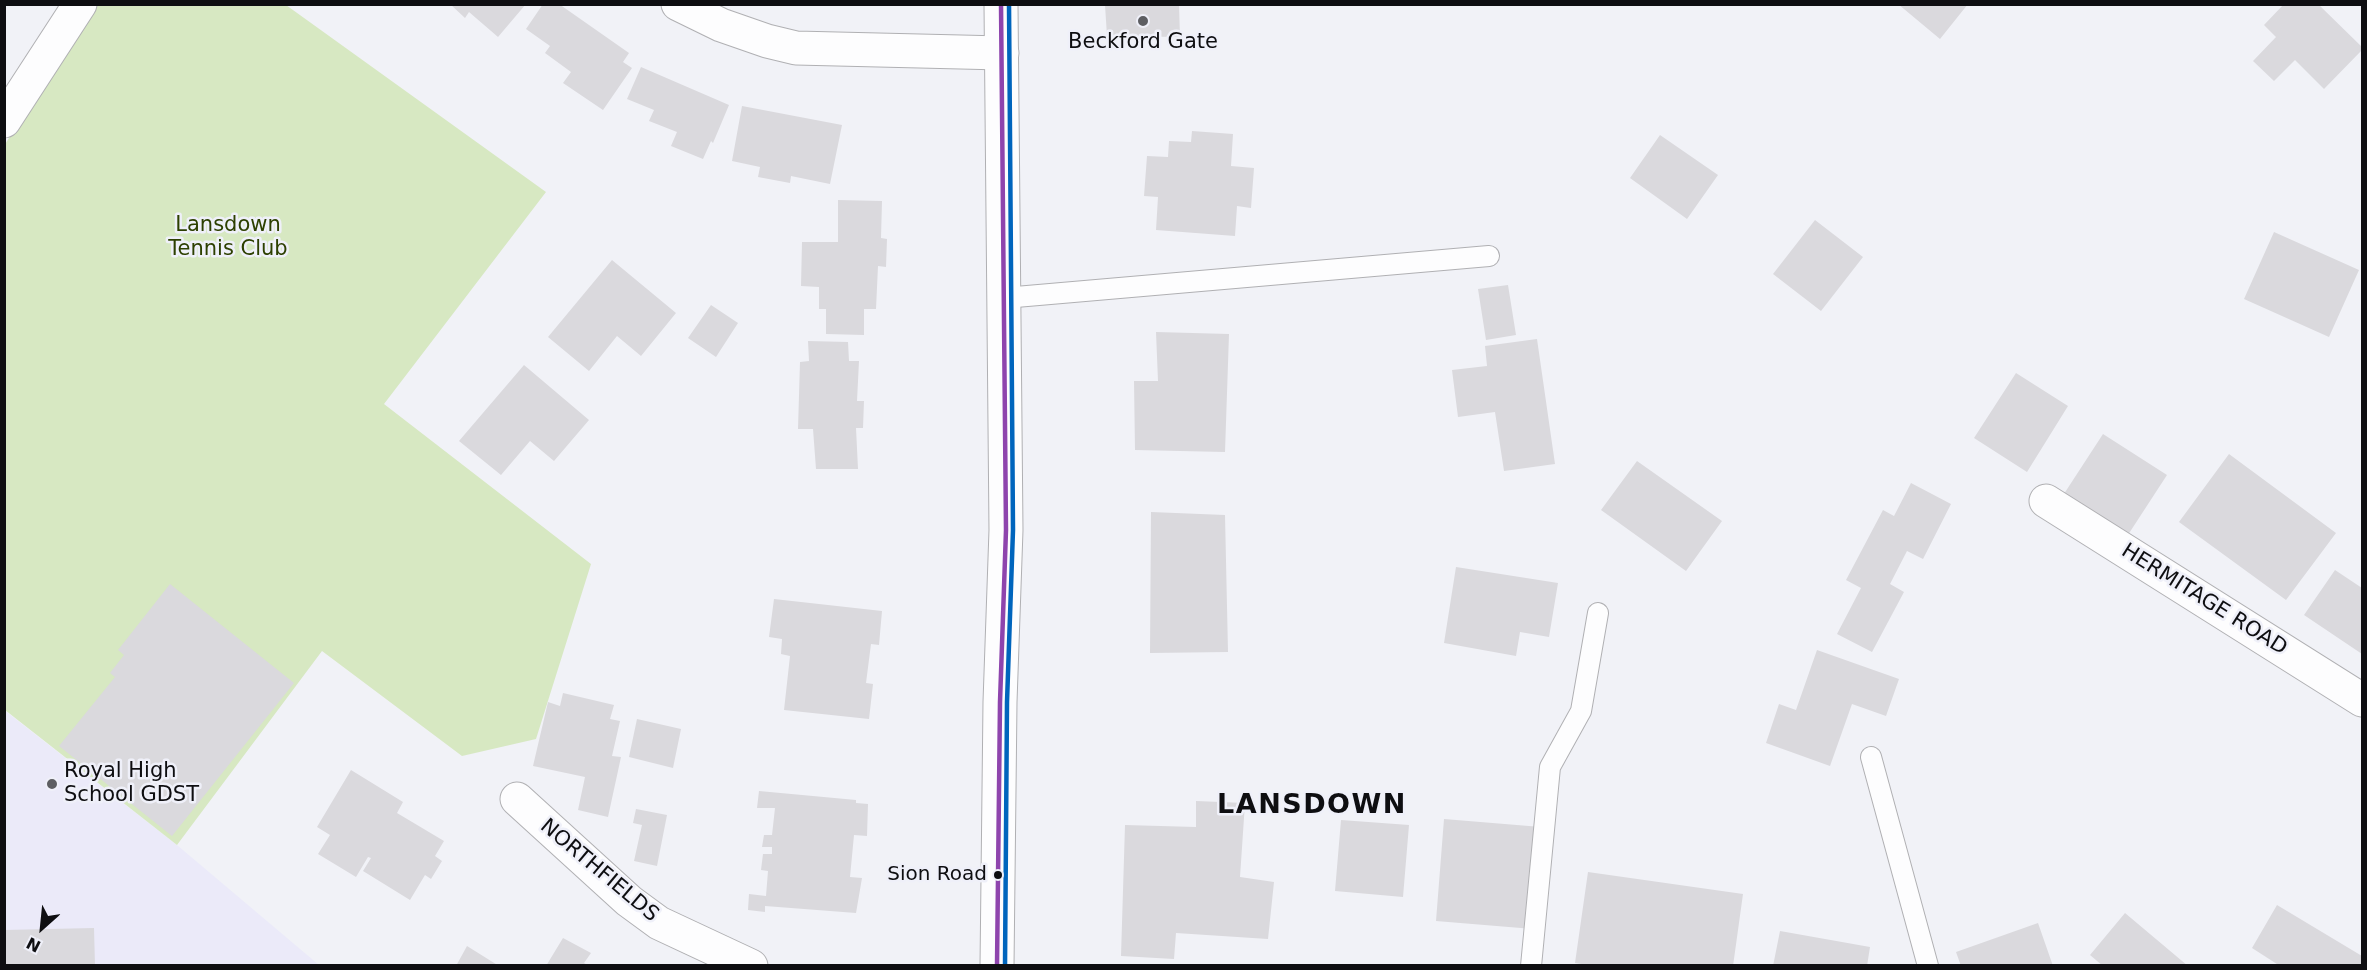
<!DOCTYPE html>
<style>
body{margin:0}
#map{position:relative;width:2367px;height:970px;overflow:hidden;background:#f1f2f7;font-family:"DejaVu Sans",sans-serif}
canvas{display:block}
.frame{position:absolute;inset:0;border:6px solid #0e0e11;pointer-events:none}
.north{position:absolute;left:12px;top:898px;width:60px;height:60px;-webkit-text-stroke:4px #eff0f9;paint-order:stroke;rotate:207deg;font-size:16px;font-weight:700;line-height:24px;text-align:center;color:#0e0e11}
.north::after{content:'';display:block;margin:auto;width:21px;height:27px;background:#0e0e11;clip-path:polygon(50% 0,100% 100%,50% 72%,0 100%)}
</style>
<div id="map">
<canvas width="2367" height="970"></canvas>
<div class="frame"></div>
<div class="north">N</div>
</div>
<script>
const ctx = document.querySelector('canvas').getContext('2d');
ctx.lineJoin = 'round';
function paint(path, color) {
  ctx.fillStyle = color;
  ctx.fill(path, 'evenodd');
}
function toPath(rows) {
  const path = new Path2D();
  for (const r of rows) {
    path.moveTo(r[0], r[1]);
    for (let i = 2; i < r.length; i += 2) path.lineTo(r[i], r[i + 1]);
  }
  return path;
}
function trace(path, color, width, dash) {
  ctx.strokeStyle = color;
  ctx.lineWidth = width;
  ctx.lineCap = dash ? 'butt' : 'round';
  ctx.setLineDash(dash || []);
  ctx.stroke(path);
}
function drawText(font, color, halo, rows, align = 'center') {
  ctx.font = font + ' "DejaVu Sans",sans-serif';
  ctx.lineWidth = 5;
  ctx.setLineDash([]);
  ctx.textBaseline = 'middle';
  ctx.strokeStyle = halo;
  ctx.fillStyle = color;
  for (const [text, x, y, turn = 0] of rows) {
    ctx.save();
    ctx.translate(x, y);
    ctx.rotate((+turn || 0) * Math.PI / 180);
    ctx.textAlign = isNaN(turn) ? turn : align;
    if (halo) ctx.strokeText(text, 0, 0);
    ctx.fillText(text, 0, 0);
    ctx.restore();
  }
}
paint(toPath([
 [4,710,177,845,319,965,5,965]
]), '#ebeaf9');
paint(toPath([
 [92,5,286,5,546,192,384,404,591,564,536,739,462,756,322,651,177,845,5,710,4,146]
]), '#d7e8c2');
paint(toPath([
 [450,4,526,4,498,37,469,12,465,18],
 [543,4,559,4,629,53,623,62,632,68,603,110,563,83,571,72,545,53,550,46,526,29],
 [1179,4,1180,37,1107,36,1105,5],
 [1898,4,1968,4,1940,39],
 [2284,4,2318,4,2362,47,2362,50,2324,89,2295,60,2274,81,2253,61,2276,37,2264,25],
 [641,67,729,105,713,143,711,141,703,159,671,146,677,132,649,121,654,110,627,99],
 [742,106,842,125,830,184,791,176,790,183,758,177,760,167,732,161],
 [1192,131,1233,134,1231,166,1254,168,1251,208,1237,206,1235,236,1156,230,1158,197,1144,196,1147,156,1168,157,1169,141,1191,142],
 [1660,135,1718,175,1687,219,1630,178],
 [838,200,882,201,881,238,887,239,886,267,878,266,876,309,864,309,864,335,826,334,826,309,819,309,819,287,801,286,802,242,838,242],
 [1815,220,1863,257,1821,311,1773,274],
 [2274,232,2359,270,2329,337,2244,299],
 [612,260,676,313,641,356,617,336,589,371,548,337],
 [1508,285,1516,335,1486,340,1478,289],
 [711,305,738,323,716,357,688,338],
 [1156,332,1229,334,1225,452,1135,450,1134,381,1158,381],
 [1537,339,1555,464,1504,471,1495,412,1458,417,1452,370,1487,366,1485,346],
 [808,341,848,342,849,361,859,361,857,401,864,401,863,428,856,428,858,469,816,469,813,429,798,429,800,362,809,361],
 [524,365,589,420,554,461,530,441,501,475,459,441],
 [2016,373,2068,406,2027,472,1974,438],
 [2103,434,2167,475,2124,541,2060,500],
 [2229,454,2336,533,2286,600,2179,522],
 [1637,461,1722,521,1686,571,1601,510],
 [1911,483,1951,504,1923,559,1907,551,1890,584,1904,592,1872,652,1837,634,1861,588,1846,580,1883,510,1894,516],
 [1151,512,1225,515,1228,652,1150,653],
 [1456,567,1558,583,1549,637,1520,632,1516,656,1444,643],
 [2335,570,2362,588,2362,654,2304,615],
 [170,584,294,683,172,836,59,746,115,677,110,673,124,655,118,650],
 [774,599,882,611,879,645,871,644,866,683,873,684,869,719,784,710,790,656,781,654,782,639,769,637],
 [1817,650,1899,679,1886,716,1852,704,1830,766,1766,743,1779,704,1796,710],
 [563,693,614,705,610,719,620,721,612,756,621,757,608,817,578,810,585,777,533,766,548,702,560,706],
 [637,719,681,729,673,768,629,757],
 [351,770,403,802,397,813,444,841,435,856,442,861,431,879,425,875,410,900,363,871,371,858,368,857,356,877,318,854,330,835,317,827],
 [759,791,856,800,856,803,868,804,867,836,854,835,850,877,862,878,856,913,765,906,765,912,748,910,749,894,766,896,768,871,761,870,763,854,772,854,772,847,762,847,764,835,772,835,775,808,757,808],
 [1196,801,1245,803,1240,877,1274,882,1268,939,1176,933,1174,959,1121,956,1125,825,1196,827],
 [636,809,667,815,657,866,634,861,642,825,633,823],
 [1444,819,1541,827,1533,929,1436,921],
 [1341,820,1409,825,1403,897,1335,891],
 [1588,872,1743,894,1733,966,1594,966,1575,963],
 [2277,905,2362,956,2362,966,2280,966,2252,948],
 [2125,913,2188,966,2103,966,2090,955],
 [2038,923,2053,966,1961,966,1956,952],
 [94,928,95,966,4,966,4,930],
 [1780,931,1870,947,1867,966,1773,966],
 [563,938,591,953,584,963,589,966,546,966],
 [467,946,499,966,456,966]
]), '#dad9dd');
const lane = toPath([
 [1004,298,1489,256],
 [1871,757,1928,966],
 [1531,966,1550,767,1581,711,1598,613]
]);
const street = toPath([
 [678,4,721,25,767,41,796,48,1002,53],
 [4,121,80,4],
 [2046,501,2362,700],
 [517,799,629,901,659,923,751,966]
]);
const secondary = toPath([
 [997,966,1000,702,1006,530,1001,4]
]);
trace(lane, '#b0b0b3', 22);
trace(street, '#b0b0b3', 35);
trace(secondary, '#b0b0b3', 35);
trace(lane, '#fdfdfe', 20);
trace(street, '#fdfdfe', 33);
trace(secondary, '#fdfdfe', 33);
trace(toPath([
 [997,966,1000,702,1006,530,1001,4]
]), '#8e44ad', 4.5);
trace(toPath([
 [1005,966,1007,702,1013,530,1009,4]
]), '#0065bd', 4.5);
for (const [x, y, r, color] of [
 [1143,21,6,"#5d5e62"],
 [52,784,6,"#5d5e62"],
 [998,875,5,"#0e0e11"]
]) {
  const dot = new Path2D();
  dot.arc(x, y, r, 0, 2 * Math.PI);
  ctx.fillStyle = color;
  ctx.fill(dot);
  trace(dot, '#eff0f9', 2);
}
drawText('20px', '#0e0e11', '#eff0f9', [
 ["Sion Road",987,875]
], 'right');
drawText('21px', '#0e0e11', '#eff0f9', [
 ["Beckford Gate",1143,43],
 ["Royal High",64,772,"left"],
 ["School GDST",64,796,"left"]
]);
drawText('21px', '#2d4001', '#eff0f9', [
 ["Lansdown",228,226],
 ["Tennis Club",228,250]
]);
drawText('21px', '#0e0e11', '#eff0f9', [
 ["HERMITAGE ROAD",2204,600,32],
 ["NORTHFIELDS",599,871,40]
]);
ctx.letterSpacing = '1.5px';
drawText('bold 27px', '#0e0e11', '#eff0f9', [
 ["LANSDOWN",1312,806]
]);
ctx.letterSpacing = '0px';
</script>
